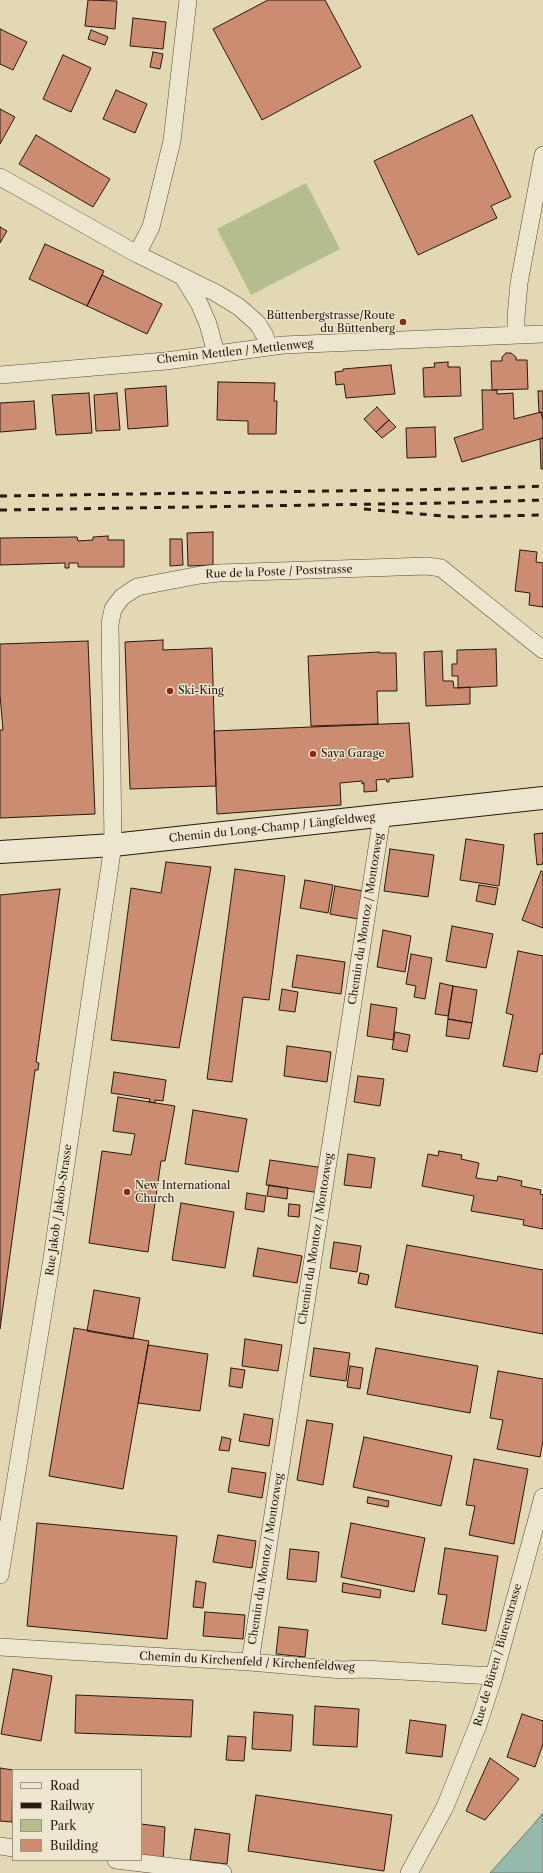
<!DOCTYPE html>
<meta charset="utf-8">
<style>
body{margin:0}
#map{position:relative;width:543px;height:1873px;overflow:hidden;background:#e3d8b4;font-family:"Libre Caslon Text",serif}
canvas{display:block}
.legend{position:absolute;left:12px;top:1769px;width:130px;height:92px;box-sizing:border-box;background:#ede6ce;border:1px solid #9f9482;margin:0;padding:5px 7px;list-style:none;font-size:12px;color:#2a1810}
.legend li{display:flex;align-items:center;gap:8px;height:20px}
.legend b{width:20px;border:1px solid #9f9482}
</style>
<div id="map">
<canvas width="543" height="1873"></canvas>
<ul class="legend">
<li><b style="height:5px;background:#ede6ce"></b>Road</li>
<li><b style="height:5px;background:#2a1810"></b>Railway</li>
<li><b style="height:11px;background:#b4be8c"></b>Park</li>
<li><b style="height:11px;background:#cb8c72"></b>Building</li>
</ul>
</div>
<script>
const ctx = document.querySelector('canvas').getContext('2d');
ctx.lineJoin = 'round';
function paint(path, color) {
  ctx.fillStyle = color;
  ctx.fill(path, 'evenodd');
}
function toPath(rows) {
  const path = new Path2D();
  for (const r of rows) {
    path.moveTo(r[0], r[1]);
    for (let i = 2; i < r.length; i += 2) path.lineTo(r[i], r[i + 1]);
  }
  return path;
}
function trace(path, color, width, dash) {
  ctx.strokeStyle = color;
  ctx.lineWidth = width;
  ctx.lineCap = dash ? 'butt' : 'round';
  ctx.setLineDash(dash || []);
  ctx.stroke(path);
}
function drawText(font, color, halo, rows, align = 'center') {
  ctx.font = font + ' "Libre Caslon Text",serif';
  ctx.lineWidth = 3;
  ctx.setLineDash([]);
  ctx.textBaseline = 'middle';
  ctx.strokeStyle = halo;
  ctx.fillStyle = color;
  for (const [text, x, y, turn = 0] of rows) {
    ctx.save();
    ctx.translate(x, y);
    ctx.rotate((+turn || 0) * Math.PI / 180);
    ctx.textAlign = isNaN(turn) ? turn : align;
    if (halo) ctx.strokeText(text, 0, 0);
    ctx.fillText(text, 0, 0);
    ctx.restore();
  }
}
paint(toPath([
 [306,183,340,249,251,295,217,229]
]), '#b4be8c');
const water = toPath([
 [543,1813,543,1873,490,1873,533,1825,543,1813]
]);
paint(water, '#95baac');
trace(water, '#6a796e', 1);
const building = toPath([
 [88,0,117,1,115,29,85,26,88,0],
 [268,0,325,0,361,67,262,120,213,29,268,0],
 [133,18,166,22,163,49,130,46,133,18],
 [0,29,27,42,13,70,0,64,0,29],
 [91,30,108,37,105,45,88,39,91,30],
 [153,52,163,54,160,69,150,67,153,52],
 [63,55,91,68,71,112,43,99,63,55],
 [116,90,147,104,135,133,103,119,116,90],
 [0,109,15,117,0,144,0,109],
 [472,115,511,197,491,206,497,218,418,255,374,161,472,115],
 [36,135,110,179,93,207,19,164,36,135],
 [0,227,7,231,0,243,0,227],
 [45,244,104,271,87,306,29,279,45,244],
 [102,275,162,304,147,334,87,306,102,275],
 [506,353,511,353,516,357,516,360,527,360,528,389,492,390,491,361,502,361,502,357,506,353],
 [448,362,448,367,460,367,461,396,424,397,423,368,435,367,434,363,448,362],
 [391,365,395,394,346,398,344,384,336,385,335,372,343,371,343,369,391,365],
 [218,382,275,383,274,401,277,401,276,434,248,434,248,421,217,420,218,382],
 [166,386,168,426,128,429,125,389,166,386],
 [482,390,497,390,497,394,513,393,514,419,541,412,543,419,543,438,462,462,454,438,483,429,482,390],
 [538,391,543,391,543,419,541,412,539,413,538,391],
 [89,393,92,433,56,435,52,395,89,393],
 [117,393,120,430,96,431,94,395,117,393],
 [34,401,36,429,0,432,0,403,34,401],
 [377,407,389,420,376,432,364,419,377,407],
 [389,420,396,427,382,438,376,432,389,420],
 [435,427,436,457,407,458,406,428,435,427],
 [543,438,543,469,541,469,540,439,543,438],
 [213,532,213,565,188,566,187,533,213,532],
 [108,536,108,540,124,540,124,567,78,567,78,563,69,563,69,568,65,568,65,563,0,565,0,538,77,537,78,541,93,540,93,537,108,536],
 [170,539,182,539,183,565,170,566,170,539],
 [520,550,537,552,536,562,543,563,543,607,529,605,530,593,515,591,520,550],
 [163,640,163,650,212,648,216,786,130,789,125,642,163,640],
 [88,641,95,814,0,818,0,730,3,730,0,695,0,644,88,641],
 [496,649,497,686,458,688,458,676,452,676,452,664,457,664,457,650,496,649],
 [442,651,443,681,453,681,454,688,470,687,470,704,426,706,424,652,442,651],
 [379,652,379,653,396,653,397,691,377,691,378,724,311,726,308,656,379,652],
 [409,723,413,777,389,779,389,782,387,782,386,779,376,780,377,791,364,792,364,783,362,784,362,781,340,783,341,805,217,814,214,731,409,723],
 [543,833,543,864,537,865,534,834,543,833],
 [466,839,504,845,499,886,460,880,466,839],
 [390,849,434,855,428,897,384,891,390,849],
 [166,862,211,867,179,1048,111,1040,131,888,161,893,166,862],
 [235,869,285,876,269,1000,243,997,232,1082,207,1079,235,869],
 [541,871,543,872,543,928,522,920,541,871],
 [305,880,333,885,328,913,300,908,305,880],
 [479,885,498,888,495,905,476,901,479,885],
 [335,886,363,891,358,919,330,914,335,886],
 [60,889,36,1062,39,1063,38,1070,35,1070,0,1329,0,895,60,889],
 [452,926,493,934,486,968,446,961,452,926],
 [383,930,411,936,405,972,377,967,383,930],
 [518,951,543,956,543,1054,540,1054,537,1072,503,1066,513,1015,506,1013,518,951],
 [411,954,432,958,425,999,414,997,416,986,406,984,411,954],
 [297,955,345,962,341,994,292,987,297,955],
 [440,983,453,986,448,1016,435,1014,440,983],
 [453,986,477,990,472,1023,448,1019,453,986],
 [282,989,298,992,295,1012,279,1010,282,989],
 [371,1004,397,1008,393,1040,367,1036,371,1004],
 [448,1019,472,1023,469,1039,446,1036,448,1019],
 [395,1032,410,1035,407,1052,392,1049,395,1032],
 [287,1046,331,1052,327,1082,284,1076,287,1046],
 [114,1072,166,1080,163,1101,155,1100,155,1103,149,1102,150,1099,111,1093,114,1072],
 [358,1076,384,1079,380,1106,354,1102,358,1076],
 [118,1097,175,1106,165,1161,161,1161,148,1252,89,1243,102,1151,131,1155,135,1134,113,1131,118,1097],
 [193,1110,247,1119,238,1172,185,1164,193,1110],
 [439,1151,462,1155,461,1159,479,1163,476,1178,497,1181,498,1176,522,1181,521,1186,541,1190,540,1194,543,1195,543,1229,523,1225,524,1220,471,1211,474,1196,422,1186,428,1154,438,1156,439,1151],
 [348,1154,375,1158,371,1188,344,1185,348,1154],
 [270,1160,324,1168,320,1193,266,1185,270,1160],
 [269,1185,288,1188,287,1199,267,1196,269,1185],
 [247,1193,266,1196,264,1212,245,1209,247,1193],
 [181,1203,234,1212,225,1268,172,1260,181,1203],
 [289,1204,300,1205,299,1217,288,1216,289,1204],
 [334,1242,361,1246,357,1272,330,1268,334,1242],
 [407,1245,543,1270,543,1334,395,1307,407,1245],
 [258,1248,302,1256,297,1283,253,1276,258,1248],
 [360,1273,369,1275,367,1285,358,1283,360,1273],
 [94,1290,140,1298,133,1339,87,1331,94,1290],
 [74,1328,149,1341,123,1489,49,1476,74,1328],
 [245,1339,282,1345,278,1371,242,1366,245,1339],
 [148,1345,208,1354,200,1411,138,1403,148,1345],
 [314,1348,350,1353,346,1381,310,1376,314,1348],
 [376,1348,478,1366,470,1413,367,1394,376,1348],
 [350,1366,363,1368,360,1389,347,1387,350,1366],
 [231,1368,245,1370,242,1388,229,1386,231,1368],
 [498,1371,543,1379,543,1440,540,1457,497,1449,503,1420,490,1418,498,1371],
 [244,1414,273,1419,269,1446,239,1441,244,1414],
 [307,1420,333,1424,323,1485,297,1480,307,1420],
 [222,1437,231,1439,229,1451,219,1450,222,1437],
 [364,1437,452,1456,441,1506,353,1487,364,1437],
 [474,1459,528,1469,514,1544,469,1535,475,1506,466,1505,474,1459],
 [232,1468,266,1473,262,1498,228,1492,232,1468],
 [368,1497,389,1501,388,1507,367,1503,368,1497],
 [37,1523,177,1536,167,1639,27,1626,37,1523],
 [351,1523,425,1538,414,1592,341,1577,351,1523],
 [218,1535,256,1541,252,1568,213,1562,218,1535],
 [445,1548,498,1556,486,1631,442,1624,447,1595,438,1594,445,1548],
 [290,1549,319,1552,316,1582,287,1579,290,1549],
 [196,1581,206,1583,203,1608,193,1607,196,1581],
 [343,1583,381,1590,380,1598,342,1592,343,1583],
 [205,1612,245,1615,243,1639,203,1636,205,1612],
 [279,1627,308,1630,305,1657,276,1654,279,1627],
 [13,1669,52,1676,41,1741,1,1734,13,1669],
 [76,1695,193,1700,191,1737,75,1733,76,1695],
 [315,1706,359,1709,357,1747,313,1745,315,1706],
 [254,1712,293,1715,291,1751,252,1749,254,1712],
 [522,1714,543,1721,543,1744,535,1767,507,1757,522,1714],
 [410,1720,446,1725,442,1757,406,1753,410,1720],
 [228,1736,246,1737,244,1761,226,1760,228,1736],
 [490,1758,519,1779,485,1820,466,1811,490,1758],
 [0,1768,13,1770,12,1822,0,1821,0,1768],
 [256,1795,392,1815,384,1871,248,1851,256,1795],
 [141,1824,165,1827,163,1862,141,1859,141,1824],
 [195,1829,230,1834,227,1864,190,1860,195,1829]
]);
paint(building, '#cb8c72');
trace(building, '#2a1810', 1);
const minor = toPath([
 [0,177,137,254,216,293,239,307,258,324,265,336,268,347],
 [137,254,151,227,172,141,188,0],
 [183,277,199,303,208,324,216,353],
 [516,335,516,317,519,283,543,155],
 [0,375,166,361,283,345,543,334],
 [0,1575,52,1258,113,845,110,624,113,609,122,597,137,587,200,575,219,573,427,566,441,568,543,650],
 [0,1647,250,1662,342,1670,363,1669,494,1676],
 [250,1662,382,816],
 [0,1846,13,1848],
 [116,1860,223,1873],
 [409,1873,445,1807,478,1725,494,1676,543,1497]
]);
const secondary = toPath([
 [0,852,113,845,543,798]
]);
trace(minor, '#584839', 18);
trace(secondary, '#2a1810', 24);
trace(minor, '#ede6ce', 17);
trace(secondary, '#ede6ce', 22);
trace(toPath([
 [0,496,462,489,543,486],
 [364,509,454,517,543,515],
 [0,510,446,503,543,500]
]), '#2a1810', 3, [7, 7]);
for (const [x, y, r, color] of [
 [403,322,4,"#8f2418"],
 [170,691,4,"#8f2418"],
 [313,754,4,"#8f2418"],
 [127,1192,4,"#8f2418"]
]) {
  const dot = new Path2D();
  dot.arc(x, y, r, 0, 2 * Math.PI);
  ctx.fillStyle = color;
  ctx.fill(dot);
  trace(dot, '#ede6ce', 1.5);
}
drawText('11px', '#2a1810', '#ede6ce', [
 ["Büttenbergstrasse/Route",395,316,"right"],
 ["du Büttenberg",395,329,"right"],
 ["Ski-King",178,691],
 ["Saya Garage",321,754],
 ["New International",135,1186],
 ["Church",135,1199]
], 'left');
drawText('11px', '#2a1810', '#ede6ce', [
 ["Chemin Mettlen / Mettlenweg",235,352,-6],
 ["Rue de la Poste / Poststrasse",279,572,-2],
 ["Chemin du Long-Champ / Längfeldweg",272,828,-6],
 ["Chemin du Montoz / Montozweg",366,919,-81],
 ["Rue Jakob / Jakob-Strasse",59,1210,-82],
 ["Chemin du Montoz / Montozweg",316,1239,-81],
 ["Chemin du Montoz / Montozweg",266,1559,-81],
 ["Rue de Büren / Bürenstrasse",498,1655,-74],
 ["Chemin du Kirchenfeld / Kirchenfeldweg",247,1662,3]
]);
</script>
